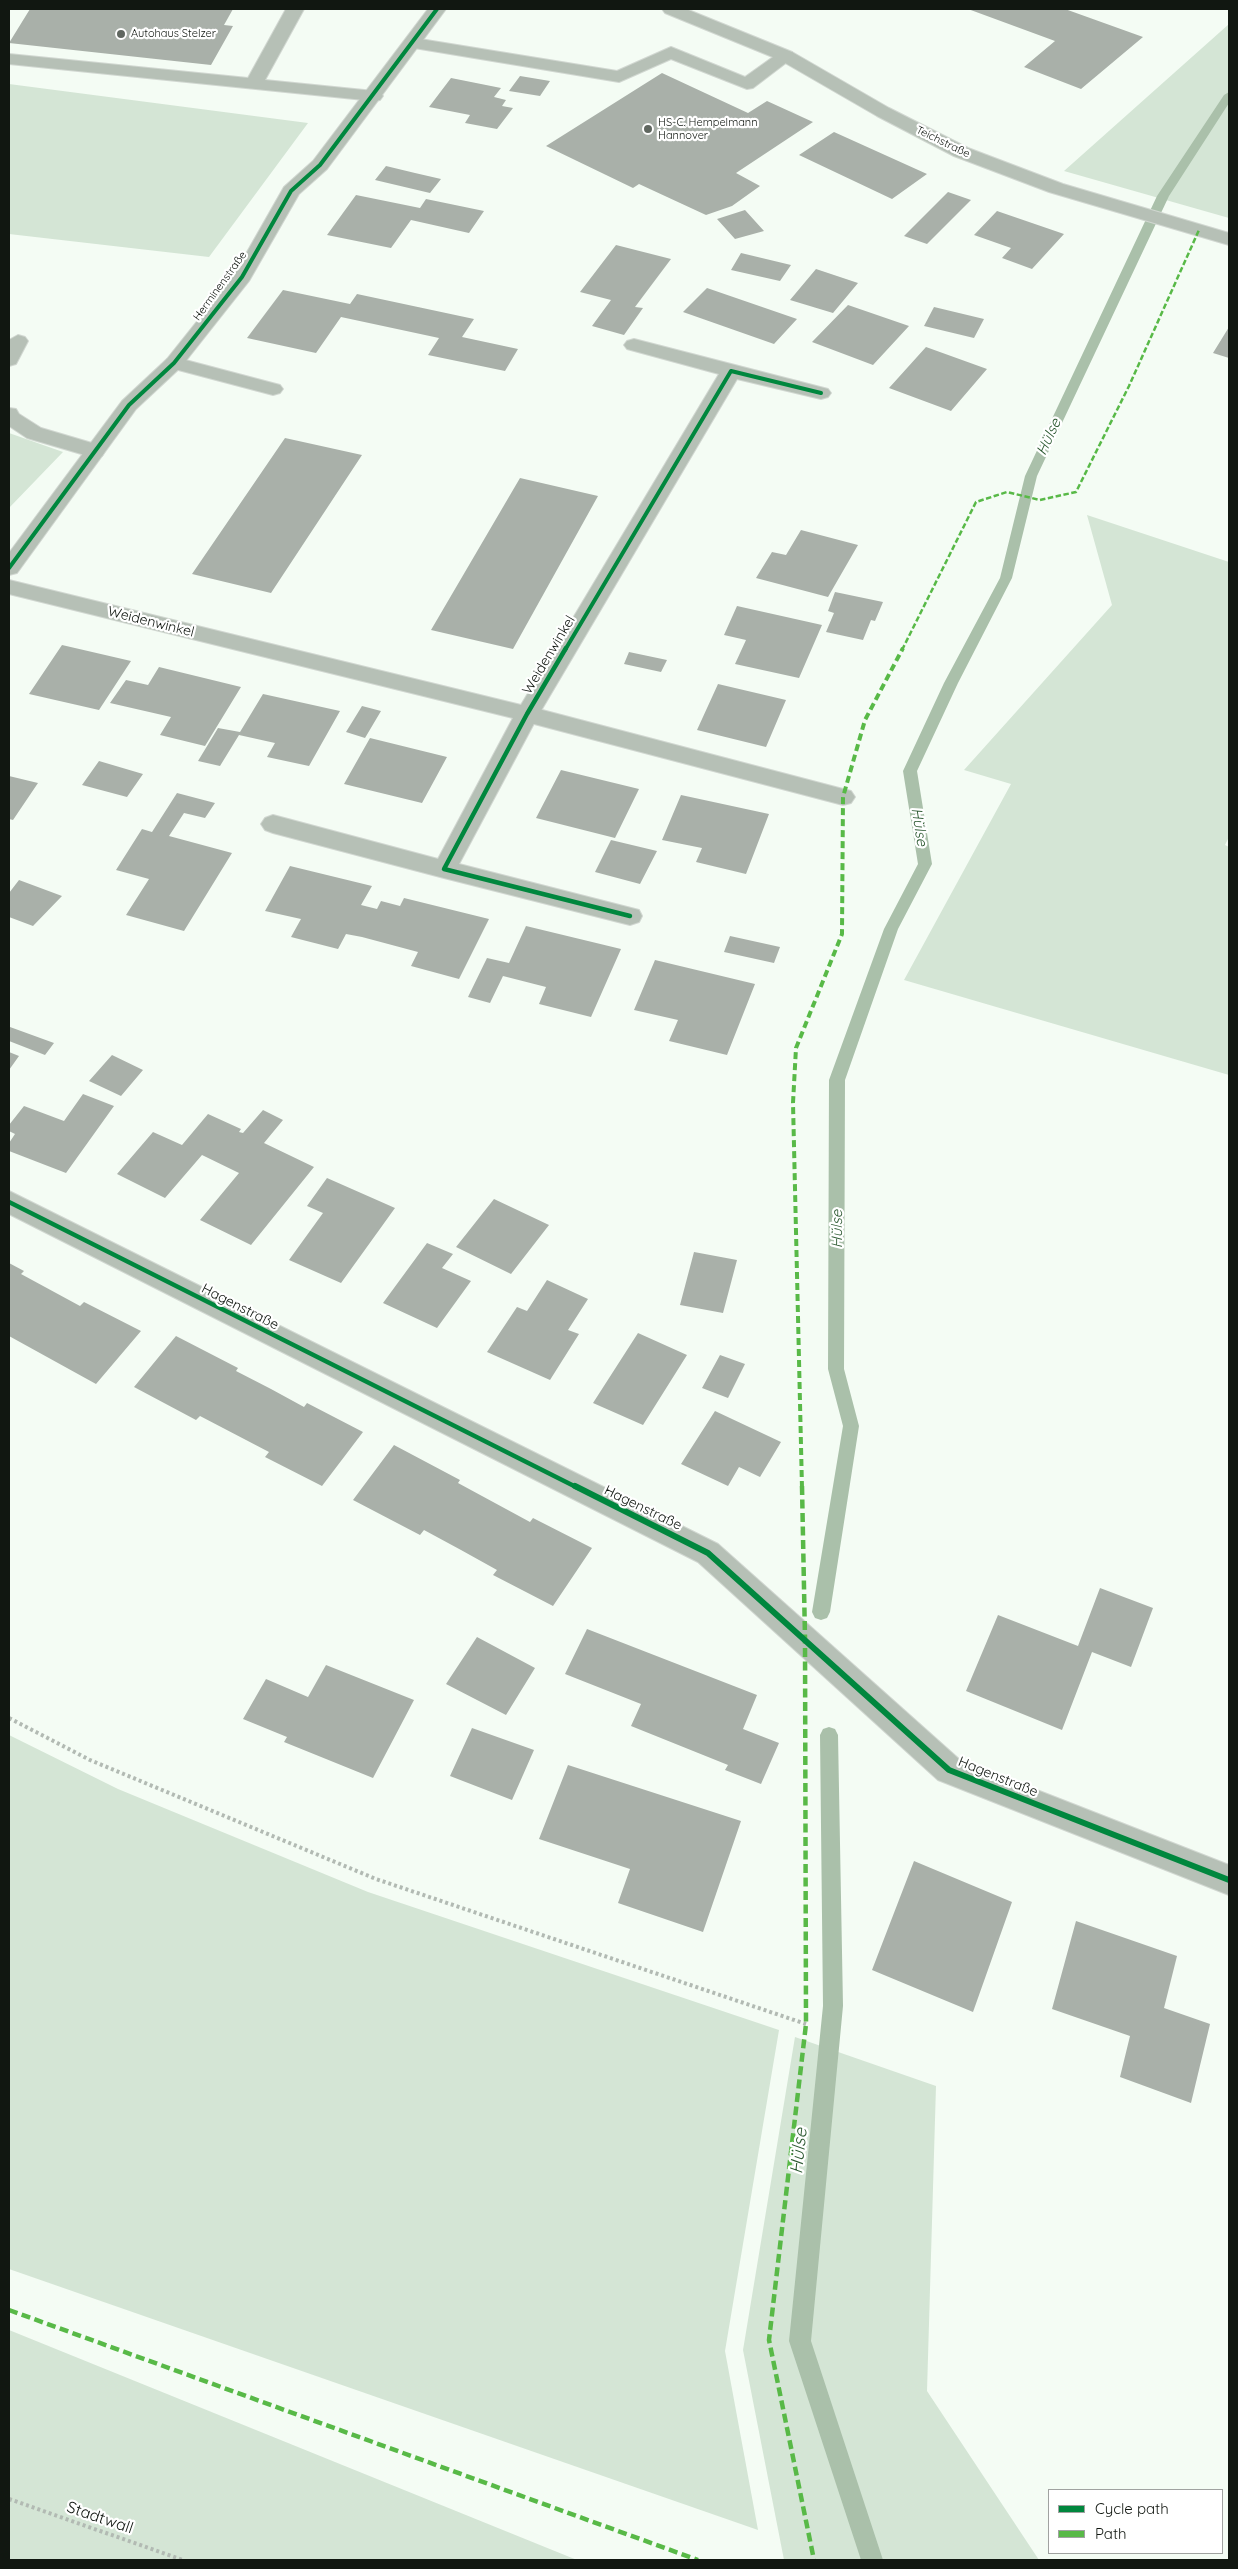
<!DOCTYPE html>
<meta charset="utf-8">
<style>
body{margin:0}
#map{position:relative;width:1238px;height:2569px;overflow:hidden;background:#f4fcf4;font-family:Quicksand,sans-serif}
canvas{display:block}
.frame{position:absolute;inset:0;border:10px solid #111711;pointer-events:none}
.legend{position:absolute;left:1048px;top:2489px;width:175px;height:65px;box-sizing:border-box;background:#fff;border:1px solid #a0a2a0;margin:0;padding:6px 9px;list-style:none;font-size:15px;color:#111711}
.legend li{display:flex;align-items:center;gap:10px;height:25px}
.legend b{width:25px;border:1px solid #a0a2a0}
</style>
<div id="map">
<canvas width="1238" height="2569"></canvas>
<div class="frame"></div>
<ul class="legend">
<li><b style="height:6px;background:#00873e"></b>Cycle path</li>
<li><b style="height:6px;background:#58b947"></b>Path</li>
</ul>
</div>
<script>
const ctx = document.querySelector('canvas').getContext('2d');
ctx.lineJoin = 'round';
function paint(path, color) {
  ctx.fillStyle = color;
  ctx.fill(path, 'evenodd');
}
function toPath(rows) {
  const path = new Path2D();
  for (const r of rows) {
    path.moveTo(r[0], r[1]);
    for (let i = 2; i < r.length; i += 2) path.lineTo(r[i], r[i + 1]);
  }
  return path;
}
function trace(path, color, width, dash) {
  ctx.strokeStyle = color;
  ctx.lineWidth = width;
  ctx.lineCap = dash ? 'butt' : 'round';
  ctx.setLineDash(dash || []);
  ctx.stroke(path);
}
function drawText(font, color, halo, rows, align = 'center') {
  ctx.font = font + ' Quicksand,sans-serif';
  ctx.lineWidth = 4.5;
  ctx.setLineDash([]);
  ctx.textBaseline = 'middle';
  ctx.strokeStyle = halo;
  ctx.fillStyle = color;
  for (const [text, x, y, turn = 0] of rows) {
    ctx.save();
    ctx.translate(x, y);
    ctx.rotate((+turn || 0) * Math.PI / 180);
    ctx.textAlign = isNaN(turn) ? turn : align;
    if (halo) ctx.strokeText(text, 0, 0);
    ctx.fillText(text, 0, 0);
    ctx.restore();
  }
}
paint(toPath([
 [1229,24,1229,218,1064,171],
 [9,84,308,123,209,257,9,234],
 [9,433,63,452,9,508],
 [1087,515,1229,562,1229,837,1225,845,1229,847,1229,1075,904,980,1011,784,964,770,1112,605],
 [9,1735,118,1789,368,1892,779,2030,725,2351,758,2530,9,2269],
 [795,2037,936,2086,927,2391,1039,2560,784,2560,743,2350],
 [9,2330,577,2560,9,2560]
]), '#d4e5d5');
paint(toPath([
 [1229,92,1229,103,1169,196,1037,476,1012,578,958,683,917,771,932,864,898,929,845,1080,844,1369,859,1426,830,1612,827,1618,821,1620,815,1618,812,1612,843,1426,828,1369,829,1080,884,929,918,864,903,771,944,683,1000,578,1025,476,1157,196,1224,95,1229,92],
 [829,1727,835,1729,838,1735,843,2006,811,2341,883,2560,861,2560,789,2341,823,2006,820,1735,823,1729,829,1727]
]), '#aac0aa');
paint(toPath([
 [30,9,233,9,224,25,233,26,211,65,9,43],
 [968,9,1065,9,1143,37,1081,89,1024,67,1055,41],
 [662,73,748,113,767,101,813,122,736,173,760,186,732,206,706,215,639,184,633,188,546,146],
 [520,76,550,81,540,96,509,91],
 [451,78,501,88,494,97,506,100,502,106,513,108,497,129,465,123,470,115,429,107],
 [834,132,927,174,892,199,799,155],
 [386,166,415,173,441,179,430,193,375,180],
 [948,192,971,200,927,244,904,236],
 [356,195,420,208,426,199,484,211,469,233,411,220,391,248,327,235],
 [745,210,764,231,735,239,717,219],
 [997,211,1064,234,1032,269,1002,258,1011,248,974,235],
 [616,245,671,259,635,307,643,308,624,335,592,326,611,300,580,292],
 [741,253,791,265,780,281,731,270],
 [816,269,858,283,833,313,790,300],
 [707,288,797,319,774,344,683,312],
 [283,290,350,304,357,294,474,319,462,337,518,349,505,371,428,355,439,338,341,317,316,353,247,338],
 [848,305,909,326,873,365,812,342],
 [934,307,984,319,974,338,924,326],
 [1229,327,1229,358,1213,353],
 [926,347,987,369,951,411,889,388],
 [285,438,362,455,271,593,192,574],
 [520,478,598,496,513,649,431,630],
 [801,530,858,545,828,597,756,578,772,552,786,555],
 [835,592,883,602,875,621,871,620,863,640,826,632,834,613,828,611],
 [737,606,822,625,799,678,735,664,746,640,724,635],
 [62,645,131,661,99,710,29,694],
 [629,652,667,660,661,672,624,664],
 [159,667,241,687,205,746,160,735,171,717,110,703,126,680,148,685],
 [718,684,786,700,766,747,697,730],
 [263,694,340,711,309,766,267,757,275,743,239,735,220,766,198,761,218,728,240,732],
 [362,706,381,711,365,738,346,732],
 [370,738,447,757,422,803,344,784],
 [99,761,143,774,127,797,82,785],
 [561,770,639,789,615,838,536,818],
 [9,776,38,783,13,820,9,819],
 [177,793,215,803,205,818,184,813,169,836,232,853,184,931,126,915,149,879,116,870,142,829,152,832],
 [681,795,769,814,746,874,696,862,702,848,662,840],
 [611,840,657,851,640,884,595,872],
 [290,866,372,886,361,905,377,909,381,901,400,906,404,898,489,919,459,979,411,966,418,952,362,937,346,934,338,949,291,937,301,919,265,911],
 [19,880,62,896,33,926,9,917,9,893],
 [526,926,621,949,591,1017,539,1004,546,987,503,976,490,1003,468,997,487,958,509,963],
 [730,936,780,947,774,963,724,952],
 [655,960,755,984,727,1055,669,1041,678,1020,634,1010],
 [10,1027,54,1043,45,1055,9,1041],
 [9,1052,19,1056,9,1070],
 [112,1055,143,1070,121,1096,89,1081],
 [83,1094,114,1106,66,1173,9,1151,9,1143,15,1134,9,1131,9,1125,24,1106,64,1121],
 [263,1110,283,1120,264,1143,314,1167,251,1245,200,1220,239,1173,202,1155,165,1198,117,1174,153,1132,182,1145,208,1114,241,1129,239,1132,243,1133],
 [327,1178,395,1208,341,1283,289,1260,323,1213,307,1206],
 [494,1199,549,1225,511,1274,456,1247],
 [427,1243,453,1254,442,1268,471,1281,437,1328,383,1303],
 [694,1252,737,1260,723,1313,680,1305],
 [9,1263,24,1271,21,1274,80,1306,84,1302,141,1331,96,1384,9,1336],
 [547,1280,588,1299,568,1330,579,1334,550,1380,487,1352,517,1307,527,1311],
 [638,1333,687,1355,643,1425,593,1403],
 [176,1336,238,1368,236,1371,271,1389,304,1407,307,1403,363,1432,322,1486,265,1457,269,1452,200,1416,196,1420,134,1387],
 [720,1355,745,1364,728,1398,702,1388],
 [715,1411,781,1442,760,1477,739,1467,728,1486,681,1464],
 [394,1445,460,1480,458,1483,530,1522,533,1518,592,1548,553,1606,493,1575,497,1570,461,1550,424,1530,420,1535,353,1500],
 [1100,1588,1153,1608,1131,1667,1092,1652,1062,1730,966,1691,998,1615,1078,1646],
 [587,1629,757,1695,743,1729,779,1743,761,1784,725,1770,728,1765,631,1726,641,1704,565,1674],
 [477,1637,535,1668,506,1715,446,1684],
 [326,1665,414,1700,373,1778,284,1742,287,1737,243,1719,266,1679,308,1697],
 [472,1728,534,1750,512,1800,450,1776],
 [568,1765,741,1821,703,1932,618,1903,630,1869,539,1839],
 [914,1861,1012,1902,973,2012,872,1970],
 [1076,1921,1177,1956,1164,2008,1210,2024,1191,2103,1120,2077,1130,2036,1052,2009]
]), '#a9b0a9');
const lane = toPath([
 [286,9,304,9,265,80,374,91,380,92,383,96,380,100,374,101,9,64,9,54,248,78,286,9],
 [414,38,617,71,671,47,745,77,780,52,792,52,795,56,753,88,747,89,671,59,619,82,408,47,405,43,408,39,414,38],
 [18,335,25,337,28,341,16,364,9,366,9,340,18,335],
 [174,357,280,385,283,389,280,393,273,395,167,367,164,363,167,359,174,357],
 [9,408,16,409,19,414,41,428,102,446,105,451,102,456,95,458,27,438,9,426,9,408],
 [527,706,843,789,851,791,855,797,851,803,843,805,519,720,515,714,519,708,527,706]
]);
const street = toPath([
 [428,9,446,9,327,169,299,194,249,281,181,367,136,409,17,573,9,575,9,553,122,401,167,359,234,275,284,187,313,161,428,9],
 [662,9,686,9,792,52,889,108,968,148,1063,184,1229,233,1229,245,1049,192,954,156,877,116,780,60,665,13,662,9],
 [634,339,828,389,831,393,828,397,821,399,737,379,539,714,459,864,639,910,642,916,639,922,630,925,444,878,273,833,265,830,261,824,265,818,273,815,438,859,513,718,9,594,9,580,521,705,719,374,627,349,624,345,627,341,634,339],
 [9,1191,718,1544,960,1760,1229,1865,1229,1895,938,1780,698,1562,9,1214,9,1191]
]);
trace(lane, '#d1d7d1', 2);
trace(street, '#d1d7d1', 2);
trace(toPath([
 [9,1718,90,1760,376,1879,806,2024],
 [9,2499,183,2560]
]), '#b2bab3', 4, [3, 3]);
paint(lane, '#b6c0b6');
paint(street, '#b6c0b6');
trace(toPath([
 [902,650,976,502,1007,492,1040,500,1076,492,1129,386,1199,230]
]), '#58b947', 2.5, [5.5, 2.5]);
trace(toPath([
 [802,1488,793,1103,796,1048,842,934,843,797,865,720,903,648]
]), '#58b947', 4, [7, 4]);
trace(toPath([
 [802,1486,805,1638,806,2024,769,2340,814,2560],
 [9,2310,698,2560]
]), '#58b947', 4.5, [9, 4.5]);
trace(toPath([
 [9,568,129,405,174,363,242,277,291,191,320,165,437,9],
 [565,650,731,371,821,393]
]), '#00873e', 4);
trace(toPath([
 [566,648,527,714,444,869,630,916],
 [9,1202,578,1488]
]), '#00873e', 4.5);
trace(toPath([
 [575,1486,708,1553,949,1770,1229,1880]
]), '#00873e', 6);
for (const [x, y, r, color] of [
 [121,34,5,"#606760"],
 [648,129,5,"#606760"]
]) {
  const dot = new Path2D();
  dot.arc(x, y, r, 0, 2 * Math.PI);
  ctx.fillStyle = color;
  ctx.fill(dot);
  trace(dot, '#fff', 2);
}
drawText('11px', '#111711', '#fff', [
 ["Autohaus Stelzer",131,34],
 ["HS-C. Hempelmann",658,123],
 ["Hannover",658,136]
], 'left');
drawText('11px', '#111711', '#fff', [
 ["Teichstraße",943,142,26],
 ["Herminenstraße",220,286,-54]
]);
drawText('14px', '#111711', '#fff', [
 ["Weidenwinkel",151,622,14],
 ["Weidenwinkel",549,655,-59],
 ["Hagenstraße",240,1307,27],
 ["Hagenstraße",643,1508,26],
 ["Hagenstraße",998,1777,22]
]);
drawText('italic 15px', '#2c5931', '#fff', [
 ["Hülse",1049,437,-65],
 ["Hülse",919,827,81],
 ["Hülse",837,1229,-90]
]);
drawText('16px', '#111711', '#fff', [
 ["Stadtwall",100,2518,19]
]);
drawText('italic 18px', '#2c5931', '#fff', [
 ["Hülse",799,2151,-84]
]);
</script>
